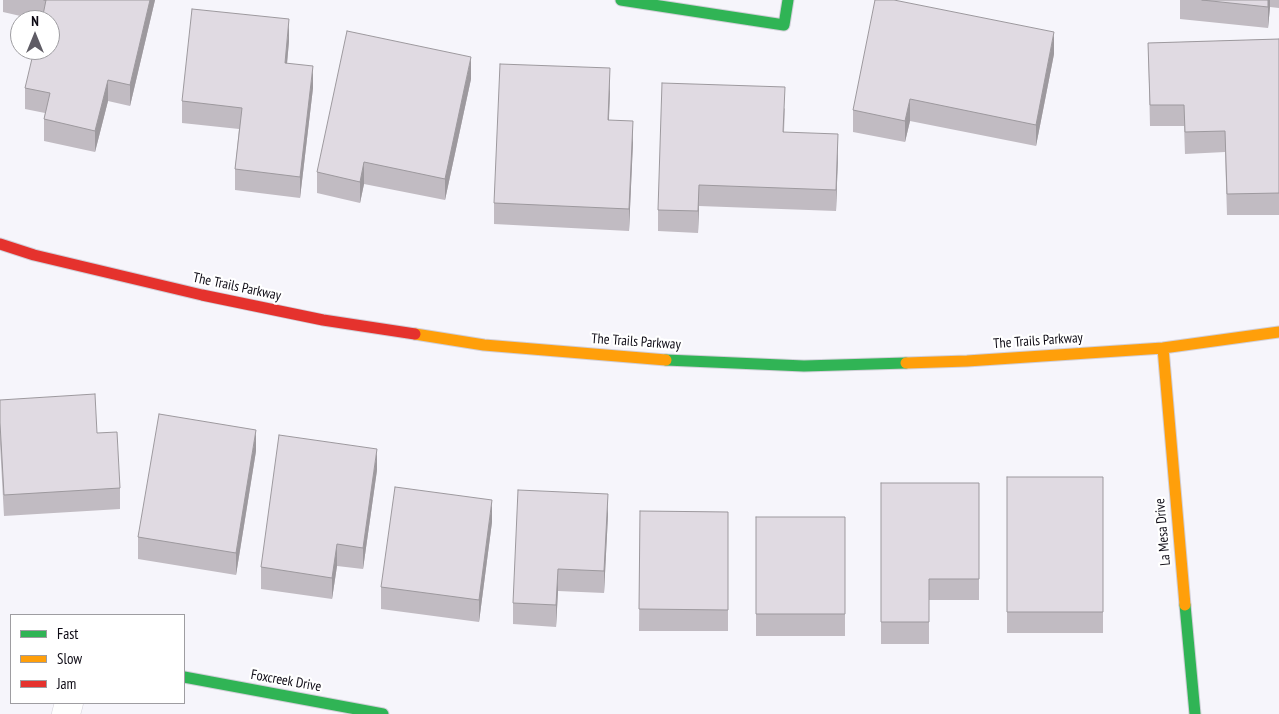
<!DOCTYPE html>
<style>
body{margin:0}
#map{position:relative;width:1279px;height:714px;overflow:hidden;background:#f6f5fb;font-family:"PT Sans Narrow",sans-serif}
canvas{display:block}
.legend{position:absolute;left:10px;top:614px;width:175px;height:90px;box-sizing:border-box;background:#fff;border:1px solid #9e9da1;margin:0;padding:6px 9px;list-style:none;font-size:15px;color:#0d0a14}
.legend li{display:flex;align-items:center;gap:10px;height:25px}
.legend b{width:25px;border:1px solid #9e9da1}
.north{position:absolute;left:10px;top:10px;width:50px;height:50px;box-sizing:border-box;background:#fff;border:1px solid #9e9da1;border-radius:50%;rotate:0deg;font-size:14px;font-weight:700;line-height:20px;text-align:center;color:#0d0a14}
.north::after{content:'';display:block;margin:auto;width:18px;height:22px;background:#5f5c65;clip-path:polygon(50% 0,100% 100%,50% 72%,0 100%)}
</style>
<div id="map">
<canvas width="1279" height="714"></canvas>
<ul class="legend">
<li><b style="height:6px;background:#30b455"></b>Fast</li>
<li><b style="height:6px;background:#ff9f0a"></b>Slow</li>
<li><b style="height:6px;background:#e5322d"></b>Jam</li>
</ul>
<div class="north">N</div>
</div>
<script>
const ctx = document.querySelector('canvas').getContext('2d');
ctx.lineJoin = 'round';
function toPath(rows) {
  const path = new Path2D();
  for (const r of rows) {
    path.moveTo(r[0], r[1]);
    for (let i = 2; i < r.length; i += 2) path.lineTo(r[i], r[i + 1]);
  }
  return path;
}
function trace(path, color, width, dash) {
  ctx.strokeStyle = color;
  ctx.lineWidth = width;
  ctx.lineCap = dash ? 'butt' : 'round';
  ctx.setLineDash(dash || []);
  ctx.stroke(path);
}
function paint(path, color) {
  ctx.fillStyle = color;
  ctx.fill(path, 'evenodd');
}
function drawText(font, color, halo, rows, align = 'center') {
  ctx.font = font + ' "PT Sans Narrow",sans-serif';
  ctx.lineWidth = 4.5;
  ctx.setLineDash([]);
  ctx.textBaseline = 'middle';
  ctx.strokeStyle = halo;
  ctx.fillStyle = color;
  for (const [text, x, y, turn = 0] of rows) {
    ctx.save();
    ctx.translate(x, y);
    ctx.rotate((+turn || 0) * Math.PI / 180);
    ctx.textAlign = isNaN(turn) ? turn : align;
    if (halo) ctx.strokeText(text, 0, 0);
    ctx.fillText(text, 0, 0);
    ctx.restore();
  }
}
const street = toPath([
 [66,714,69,703]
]);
const fast = toPath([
 [621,0,784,25,788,0],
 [666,360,804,366,906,363],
 [1185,605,1195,714],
 [184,677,383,714]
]);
const slow = toPath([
 [415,334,484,345,666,360],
 [1163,348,1185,605],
 [906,363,967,361,1163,348,1279,332]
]);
const jam = toPath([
 [0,244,34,255,202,295,323,320,415,334]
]);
trace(street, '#d1cfd8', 29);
trace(fast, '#d1cfd8', 13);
trace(slow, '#d1cfd8', 13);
trace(jam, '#d1cfd8', 13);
trace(street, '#fefefe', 28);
trace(fast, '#30b455', 11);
trace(slow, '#ff9f0a', 11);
trace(jam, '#e5322d', 11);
paint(toPath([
 [3,0,155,0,130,106,108,101,95,152,44,141,44,119,45,113,25,109,25,88,50,20,38,20,3,12],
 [1180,0,1279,0,1279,8,1270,7,1268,28,1180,19],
 [1279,39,1279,215,1227,215,1225,152,1185,154,1184,126,1150,126,1148,43],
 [289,41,287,64,313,88,300,198,235,190,235,169,239,129,182,123,182,101],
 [1054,54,1036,146,910,121,905,142,853,132,853,110],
 [471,79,445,200,364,184,360,203,317,193,317,172],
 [610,90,609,120,633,142,629,231,494,224,494,203],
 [785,108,784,132,838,155,836,211,699,206,698,233,658,231,658,210],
 [0,400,97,433,120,488,120,509,4,516,0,444],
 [256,451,236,575,138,559,138,537],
 [377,470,363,569,337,566,332,599,261,589,261,567],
 [1007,477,1103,477,1103,633,1007,633],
 [881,483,979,483,979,600,929,600,929,644,881,644],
 [640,511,728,512,728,631,639,631],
 [608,515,604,593,558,591,556,627,513,624,513,603],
 [756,517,845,517,845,636,756,636],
 [492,522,479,622,381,609,381,587]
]), '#c1bbc2');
paint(toPath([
 [150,0,155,0,130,106,130,85],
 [1268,0,1270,0,1270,7,1268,28],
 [289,19,289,41,285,85,285,63],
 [1054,32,1054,54,1036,146,1036,125],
 [471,57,471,79,445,200,445,179],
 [313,66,313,88,300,198,300,177],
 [610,68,610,90,608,141,608,120],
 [108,80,108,101,95,152,95,131],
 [910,99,910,121,905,142,905,121],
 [633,121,633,142,629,231,629,209],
 [838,134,838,155,836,211,836,190],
 [364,162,364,184,360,203,360,182],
 [699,185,699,206,698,233,698,211],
 [256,430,256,451,236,575,236,553],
 [377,449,377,470,363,569,363,548],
 [608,494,608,515,604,593,604,571],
 [492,500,492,522,479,622,479,600],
 [337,544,337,566,332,599,332,578],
 [558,569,558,591,556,627,556,605]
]), '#9d999e');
const building = toPath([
 [44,0,150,0,130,85,108,80,95,131,44,119,50,93,25,88,34,50,50,50,50,20,42,20,46,0,44,0],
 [875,0,894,0,1054,32,1036,125,910,99,905,121,853,110,875,0],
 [1202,0,1268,0,1268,7,1202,0],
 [192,9,289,19,285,63,313,66,300,177,235,169,242,108,182,101,192,9],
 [347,31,471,57,445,179,364,162,360,182,317,172,347,31],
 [1279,39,1279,193,1227,194,1225,131,1185,132,1184,105,1150,105,1148,43,1279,39],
 [500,64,610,68,608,120,633,121,629,209,494,203,500,64],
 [662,83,785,87,783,132,838,134,836,190,699,185,698,211,658,210,662,83],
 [95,394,97,433,117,432,120,488,4,495,0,423,0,400,95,394],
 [159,414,256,430,236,553,138,537,159,414],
 [279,435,377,449,363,548,337,544,332,578,261,567,279,435],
 [1007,477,1103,477,1103,612,1007,612,1007,477],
 [881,483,979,483,979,579,929,579,929,622,881,622,881,483],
 [395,487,492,500,479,600,381,587,395,487],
 [518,490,608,494,604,571,558,569,556,605,513,603,518,490],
 [640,511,728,512,728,610,639,609,640,511],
 [756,517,845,517,845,614,756,614,756,517]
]);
paint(building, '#e0dae2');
trace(building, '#9d999e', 1);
drawText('14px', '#0d0a14', '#fff', [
 ["The Trails Parkway",237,287,12],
 ["The Trails Parkway",1038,341,-4],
 ["The Trails Parkway",636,342,4],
 ["La Mesa Drive",1163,532,-95],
 ["Foxcreek Drive",286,681,10]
]);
</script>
